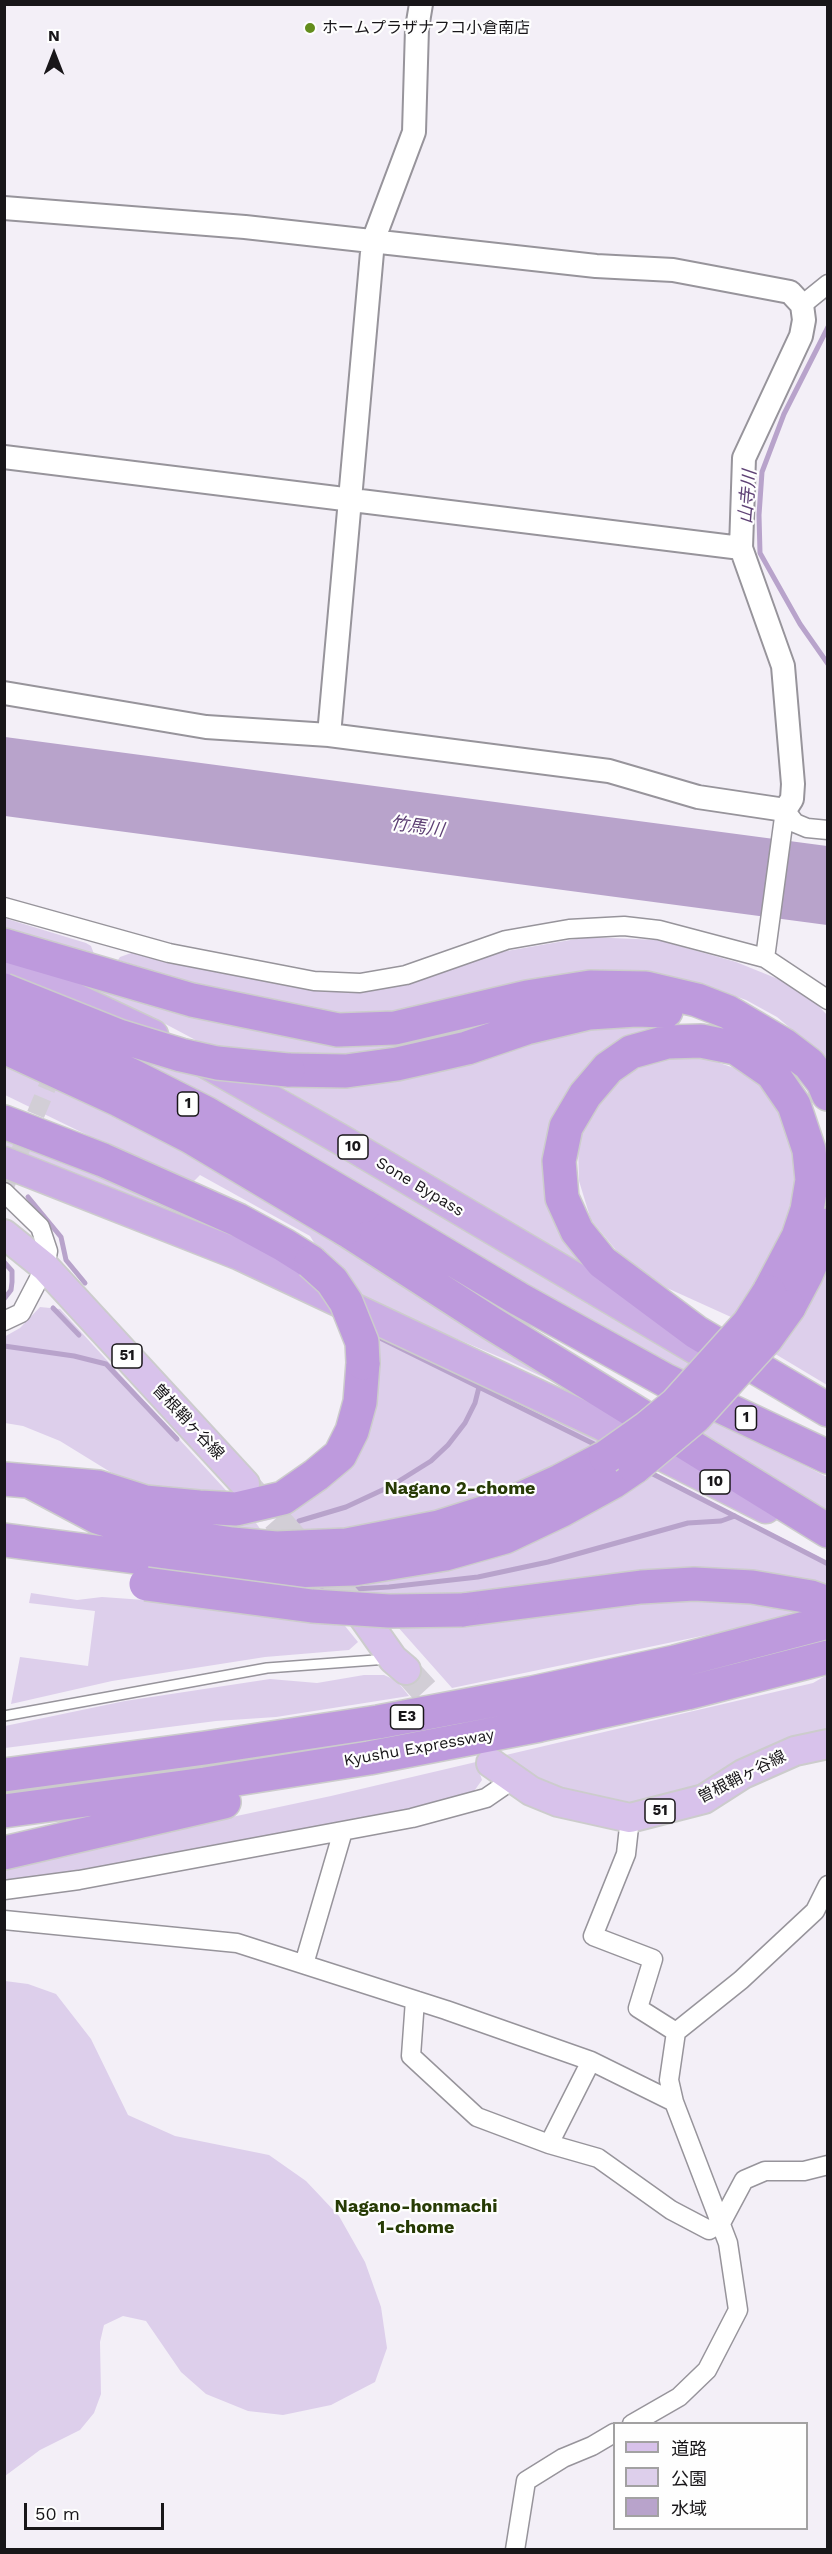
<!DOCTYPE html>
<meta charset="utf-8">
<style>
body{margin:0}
#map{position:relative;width:832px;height:2554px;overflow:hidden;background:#f3eff7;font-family:"Work Sans","Noto Sans JP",sans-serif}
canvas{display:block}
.frame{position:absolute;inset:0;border:6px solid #181619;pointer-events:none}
.legend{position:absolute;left:613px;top:2422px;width:195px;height:108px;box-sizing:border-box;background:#fefefe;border:2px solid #a2a1a2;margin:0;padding:8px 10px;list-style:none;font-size:18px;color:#181619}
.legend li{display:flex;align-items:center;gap:12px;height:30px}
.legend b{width:30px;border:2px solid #a2a1a2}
.north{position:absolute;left:24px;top:24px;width:60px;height:60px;-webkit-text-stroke:4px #fefefe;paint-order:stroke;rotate:0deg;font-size:16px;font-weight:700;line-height:24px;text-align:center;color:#181619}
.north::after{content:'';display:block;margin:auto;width:21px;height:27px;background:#181619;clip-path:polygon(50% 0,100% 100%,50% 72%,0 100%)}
.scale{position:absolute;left:24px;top:2503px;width:140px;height:27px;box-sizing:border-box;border:3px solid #181619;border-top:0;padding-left:8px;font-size:18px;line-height:21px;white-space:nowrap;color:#181619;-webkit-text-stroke:4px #fefefe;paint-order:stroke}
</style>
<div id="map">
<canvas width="832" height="2554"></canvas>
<div class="frame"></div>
<ul class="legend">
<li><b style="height:8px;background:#d8c2eb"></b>道路</li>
<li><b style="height:16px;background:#ddcfeb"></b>公園</li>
<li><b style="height:16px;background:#b8a3cb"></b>水域</li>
</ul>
<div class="north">N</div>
<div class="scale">50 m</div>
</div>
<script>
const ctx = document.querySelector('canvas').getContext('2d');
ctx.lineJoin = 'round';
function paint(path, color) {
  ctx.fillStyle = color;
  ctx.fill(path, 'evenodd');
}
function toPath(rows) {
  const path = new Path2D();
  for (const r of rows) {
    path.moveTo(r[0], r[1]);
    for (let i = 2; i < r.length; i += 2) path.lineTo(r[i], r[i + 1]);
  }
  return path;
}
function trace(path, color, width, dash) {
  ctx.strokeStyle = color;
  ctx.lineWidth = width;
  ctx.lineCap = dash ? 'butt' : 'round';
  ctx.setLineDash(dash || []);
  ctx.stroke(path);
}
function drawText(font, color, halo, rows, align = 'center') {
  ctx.font = font + ' "Work Sans","Noto Sans JP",sans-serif';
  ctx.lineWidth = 4.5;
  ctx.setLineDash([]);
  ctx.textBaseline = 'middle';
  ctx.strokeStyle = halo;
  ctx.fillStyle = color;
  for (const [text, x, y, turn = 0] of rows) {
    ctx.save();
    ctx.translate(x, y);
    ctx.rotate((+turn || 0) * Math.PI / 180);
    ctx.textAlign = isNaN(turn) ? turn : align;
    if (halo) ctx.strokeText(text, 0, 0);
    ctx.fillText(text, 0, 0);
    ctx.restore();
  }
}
paint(toPath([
 [4,918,86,943,91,946,94,954,5,929],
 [588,937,658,940,736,962,783,981,813,1000,827,1015,827,1065,819,1052,777,1017,746,1000,710,987,364,1019,209,988,118,960,120,957,134,952,273,982,458,966,501,952],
 [67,980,283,1034,551,1007,391,1055,222,1054,156,1019],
 [652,1020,718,1029,692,1027,552,1126,597,1275,273,1082,581,1027],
 [108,1045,192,1070,697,1363,685,1375],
 [687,1056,705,1058,743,1071,767,1091,783,1116,793,1138,796,1182,781,1239,743,1304,731,1317,667,1288,620,1255,591,1220,579,1181,578,1147,584,1126,606,1093,629,1073,648,1064,671,1058],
 [4,1061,208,1161,512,1357,566,1381,623,1415,509,1361,358,1297,321,1254,310,1236,200,1175,190,1185,5,1095],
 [4,1136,188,1212,284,1261,5,1147],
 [827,1270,827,1385,772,1352],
 [40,1307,60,1309,233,1498,189,1497,125,1481,60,1441,23,1426,5,1423,4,1337,20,1328],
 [372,1332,603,1442,478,1504,366,1531,251,1532,113,1509,288,1511,302,1505,330,1485],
 [290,1515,294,1522,261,1530,256,1523],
 [711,1418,827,1477,827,1513,692,1436],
 [650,1470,827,1561,828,1590,405,1595,311,1592,209,1578],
 [31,1593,77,1600,102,1597,159,1601,314,1623,345,1626,358,1642,349,1650,265,1657,112,1681,11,1704,20,1657,88,1666,95,1611,29,1603],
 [673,1600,756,1603,801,1612,745,1627,452,1688,397,1626],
 [364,1675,384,1675,397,1681,409,1696,276,1717,216,1721,5,1748,5,1726,125,1701,270,1679,317,1683],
 [827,1675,827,1731,735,1778,640,1811,566,1801,510,1759,478,1768,482,1780,467,1801,5,1886,5,1867,38,1858,331,1796,813,1683],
 [5,1981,28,1984,56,1994,91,2039,128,2115,175,2136,269,2155,306,2181,339,2216,365,2262,381,2307,387,2348,375,2382,331,2405,283,2415,248,2411,206,2394,181,2372,146,2321,123,2316,104,2325,100,2342,101,2394,94,2413,80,2430,40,2450,5,2476]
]), '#ddcfeb');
paint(toPath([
 [5,737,827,846,827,925,5,816]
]), '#b8a3cb');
trace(toPath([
 [828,327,784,414,762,472,759,515,760,553,800,624,828,664],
 [28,1197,61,1237,66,1260,85,1283],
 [4,1262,12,1271,12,1282,11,1290,4,1299],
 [53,1308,79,1335],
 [374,1335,598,1446],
 [4,1346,74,1356,106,1364,177,1439],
 [649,1472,828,1564],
 [299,1521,346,1507,391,1486,431,1461,448,1445,465,1423,475,1403,479,1387],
 [321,1591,389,1587,478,1577,548,1562,688,1523,721,1521,735,1516]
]), '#b8a3cb', 5);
trace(toPath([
 [4,1189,57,1064]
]), '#d2ced6', 18, [18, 9]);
trace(toPath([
 [248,1487,364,1618],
 [406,1670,455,1724]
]), '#d2ced6', 28, [28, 14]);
const service = toPath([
 [4,1716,267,1668,388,1659]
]);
const minor = toPath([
 [802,305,828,284],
 [785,810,795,823,807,828,828,830],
 [4,907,169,953,314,981,360,983,406,975,506,940,569,929,624,926,659,930,765,958,828,1000],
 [765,958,785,810],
 [4,1192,40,1227,48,1251,45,1267,21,1313,4,1321],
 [630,1818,626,1854,593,1936,653,1959,638,2008,676,2032],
 [4,1890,79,1880,412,1818,486,1798,515,1778],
 [4,1920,237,1943,446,2010,591,2061,674,2102],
 [304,1964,343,1831],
 [415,2000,411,2056,477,2117,549,2144],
 [591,2061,549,2144,598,2158,671,2210,709,2230,721,2223,744,2180,765,2171,804,2171,828,2165],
 [632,2424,679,2397,707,2370,738,2310,728,2243,674,2102,669,2080,676,2032,741,1980,815,1911,828,1885],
 [515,2550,526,2481,563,2458,592,2446,614,2433]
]);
const tertiary = toPath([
 [4,208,245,227,596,266,673,270,790,292,802,305,804,320,801,336,744,458,741,548,783,666,793,784,792,799,785,810,698,797,609,771,329,735,206,727,4,693],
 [4,457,741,548],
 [329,735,373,241,414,132,417,28,421,4]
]);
const primary = toPath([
 [4,1234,45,1267,245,1484],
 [364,1618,393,1659,406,1670],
 [491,1763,531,1791,558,1802,630,1818,704,1799,743,1774,795,1751,828,1744]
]);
const trunk = toPath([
 [4,965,153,1035],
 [206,1063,345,1142,711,1358],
 [4,1162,240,1255,602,1425,766,1508]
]);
const motorway = toPath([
 [4,945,192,1000,338,1030,395,1028,527,997,590,987,646,988,697,1000,728,1012,784,1045,809,1064,823,1082,828,1094],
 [288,1070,346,1071,397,1064,467,1048,526,1028,589,1013,636,1010,666,1011],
 [4,1122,103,1160,238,1220,284,1245,311,1262],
 [364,1206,519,1299,665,1380,828,1457],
 [345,1229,491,1323,828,1531],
 [769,1292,798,1237,807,1210,812,1180,809,1150,794,1105,772,1073,736,1048,701,1041,667,1042,631,1052,608,1068,585,1095,566,1127,559,1161,562,1198,577,1231,602,1262,696,1332,828,1410],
 [789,1307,806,1275,828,1225],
 [4,1479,98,1487,145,1502,199,1507,236,1509,283,1498,316,1475,340,1455,352,1431,360,1402,363,1363],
 [31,1482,97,1517,135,1529,232,1544,276,1548,347,1545,439,1527,505,1506,560,1481,606,1457],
 [4,1540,197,1565,288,1571,354,1569,445,1554,505,1537,562,1510,613,1482,635,1467],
 [462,1610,641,1587,694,1584,752,1587,811,1597,828,1603],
 [4,1775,205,1748,378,1722,532,1693,675,1662,828,1622],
 [4,1811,205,1784,369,1758,540,1725,687,1693,828,1657],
 [4,1853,224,1802]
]);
trace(service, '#97949b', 12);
trace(minor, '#97949b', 21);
trace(tertiary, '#97949b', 26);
trace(primary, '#ccc', 32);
trace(trunk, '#ccc', 33);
trace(motorway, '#ccc', 36);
trace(service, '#fff', 9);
trace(minor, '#fff', 18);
trace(tertiary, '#fff', 22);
trace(primary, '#d8c2eb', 28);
trace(trunk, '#cbaee4', 30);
trace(motorway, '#be9add', 33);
const motorwayBridge = toPath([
 [4,990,119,1036,181,1055,217,1063,288,1070],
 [4,1017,131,1075,206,1113,364,1206],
 [4,1047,119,1100,191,1137,345,1229],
 [311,1262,332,1281,346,1302,362,1342,363,1363],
 [606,1457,647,1428,676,1404,749,1323,769,1292],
 [635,1467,696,1416,766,1339,789,1307],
 [146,1584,312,1606,389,1611,462,1610]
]);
trace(motorwayBridge, '#ccc', 36, []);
trace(motorwayBridge, '#be9add', 33);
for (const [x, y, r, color] of [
 [310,28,6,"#638d1c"]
]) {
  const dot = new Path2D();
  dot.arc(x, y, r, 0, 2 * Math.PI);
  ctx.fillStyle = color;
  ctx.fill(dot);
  trace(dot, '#fefefe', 2);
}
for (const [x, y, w] of [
 [188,1104,21],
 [353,1147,30],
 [127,1356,30],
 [746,1418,21],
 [715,1482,30],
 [407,1717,33],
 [660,1811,30]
]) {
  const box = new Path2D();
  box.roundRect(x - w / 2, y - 12, w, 24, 4.5);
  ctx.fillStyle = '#fefefe';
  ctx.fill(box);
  trace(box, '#181619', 1.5);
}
drawText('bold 15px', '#181619', null, [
 ["1",188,1104],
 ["10",353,1147],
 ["51",127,1356],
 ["1",746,1418],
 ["10",715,1482],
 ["E3",407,1717],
 ["51",660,1811]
]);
drawText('16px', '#181619', '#fefefe', [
 ["ホームプラザナフコ小倉南店",322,28]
], 'left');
drawText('16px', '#181619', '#fefefe', [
 ["Sone Bypass",420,1187,31],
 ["曽根鞘ヶ谷線",188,1422,47],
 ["Kyushu Expressway",419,1748,-10],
 ["曽根鞘ヶ谷線",742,1777,-27]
]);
drawText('italic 18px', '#5e4175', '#fefefe', [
 ["山寺川",748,497,-85],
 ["竹馬川",417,827,8]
]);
drawText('bold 18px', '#273b05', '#fefefe', [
 ["Nagano 2-chome",460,1489],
 ["Nagano-honmachi",416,2207],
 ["1-chome",416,2228]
]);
</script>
